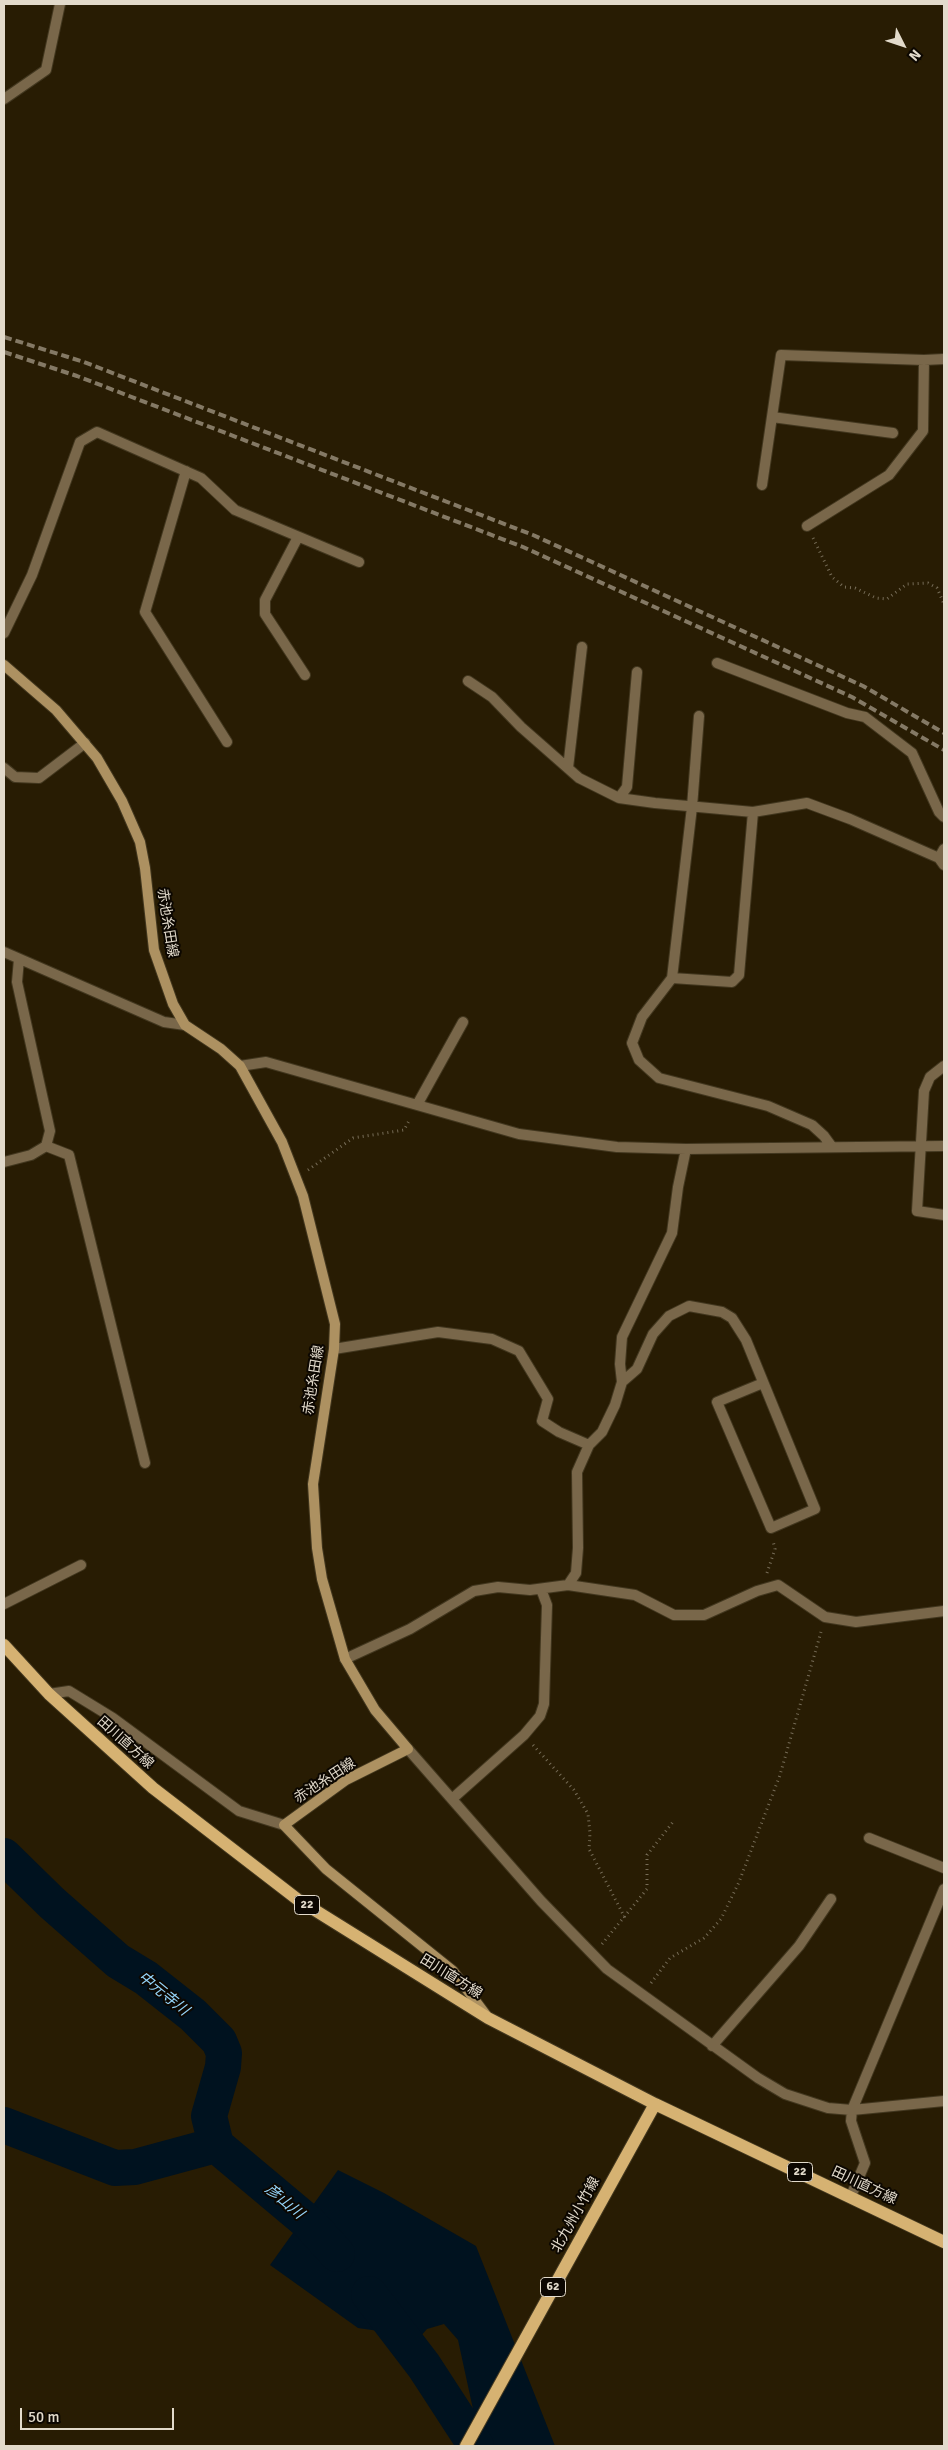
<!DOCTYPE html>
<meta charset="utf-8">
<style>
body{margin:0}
#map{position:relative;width:948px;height:2450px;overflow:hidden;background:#281c03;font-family:Signika,sans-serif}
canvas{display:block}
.frame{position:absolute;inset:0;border:5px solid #e2dacb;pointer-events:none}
.north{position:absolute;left:878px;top:20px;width:50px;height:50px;-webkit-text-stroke:4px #0c0701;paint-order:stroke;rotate:131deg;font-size:14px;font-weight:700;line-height:20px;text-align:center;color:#e2dacb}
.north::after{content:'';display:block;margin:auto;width:18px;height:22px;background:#e2dacb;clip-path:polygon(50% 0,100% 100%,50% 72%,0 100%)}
.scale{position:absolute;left:20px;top:2408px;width:154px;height:22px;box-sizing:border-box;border:2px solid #e2dacb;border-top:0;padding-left:6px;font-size:15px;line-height:18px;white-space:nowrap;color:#e2dacb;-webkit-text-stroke:4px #0c0701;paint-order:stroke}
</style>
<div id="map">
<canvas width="948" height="2450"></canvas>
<div class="frame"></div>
<div class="north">N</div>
<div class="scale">50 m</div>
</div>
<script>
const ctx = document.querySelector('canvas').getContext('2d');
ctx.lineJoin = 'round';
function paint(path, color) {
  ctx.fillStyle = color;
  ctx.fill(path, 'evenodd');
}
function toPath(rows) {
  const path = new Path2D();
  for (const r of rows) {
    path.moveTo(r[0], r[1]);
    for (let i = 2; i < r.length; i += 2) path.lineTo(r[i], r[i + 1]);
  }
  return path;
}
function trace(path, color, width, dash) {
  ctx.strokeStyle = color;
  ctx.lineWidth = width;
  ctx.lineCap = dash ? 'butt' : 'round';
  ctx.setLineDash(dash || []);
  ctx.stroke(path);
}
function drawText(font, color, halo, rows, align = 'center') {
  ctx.font = font + ' Signika,"Noto Sans JP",sans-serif';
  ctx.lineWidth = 4;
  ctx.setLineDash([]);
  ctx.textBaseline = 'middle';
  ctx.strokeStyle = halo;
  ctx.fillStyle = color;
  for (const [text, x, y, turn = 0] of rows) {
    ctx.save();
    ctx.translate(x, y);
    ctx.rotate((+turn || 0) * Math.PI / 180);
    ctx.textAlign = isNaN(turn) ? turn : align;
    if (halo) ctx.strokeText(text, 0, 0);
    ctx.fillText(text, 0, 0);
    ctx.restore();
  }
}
paint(toPath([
 [338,2170,384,2193,476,2246,555,2446,481,2446,458,2340,444,2324,427,2329,420,2337,358,2328,270,2265]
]), '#00121f');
trace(toPath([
 [4,1856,52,1903,118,1961,146,1978,193,2015,219,2041,224,2053,223,2067,209,2116,216,2145],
 [4,2125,115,2168,135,2167,216,2145],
 [216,2145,309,2223,337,2254],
 [369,2294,424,2366,476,2446]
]), '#00121f', 36);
const street = toPath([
 [4,99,46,70,60,4],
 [772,417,893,433],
 [186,471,145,612,227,742],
 [762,485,781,355,924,360,944,359],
 [807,526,889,475,923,431,924,360],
 [298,537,265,600,265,614,305,675],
 [4,633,32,575,80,442,97,432,201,478,235,510,359,562],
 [717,663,847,713,865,717,912,753,939,812,944,817],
 [468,681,492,697,521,727,579,778,619,798,655,803,753,812,807,803,850,819,939,858,944,865],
 [699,716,692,807,672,978,642,1017,632,1043,639,1060,659,1078,768,1106,812,1125,824,1136,832,1147],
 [4,768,15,777,39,778,85,743],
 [568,768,582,647],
 [619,798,627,787,637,672],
 [939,858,944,849],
 [4,952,164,1022,185,1025],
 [672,978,732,982,739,975,753,812],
 [240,1066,266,1062,519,1134,617,1147,686,1149,944,1146],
 [944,1066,930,1077,924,1091,917,1211,944,1215],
 [417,1105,463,1022],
 [46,1146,69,1155,145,1463],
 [4,1162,31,1155,46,1146,50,1131,17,982,19,959],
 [334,1349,438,1332,492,1339,519,1351,548,1399,542,1421,559,1432,589,1445],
 [622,1382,637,1369,653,1334,669,1316,689,1306,722,1312,732,1318,746,1340,815,1509,771,1528,717,1402,763,1383],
 [568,1585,576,1573,578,1548,577,1472,589,1445,602,1432,615,1405,622,1382,620,1364,622,1337,672,1233,678,1187,686,1149],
 [4,1604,81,1565],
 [345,1659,410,1629,474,1591,498,1587,530,1590,568,1585,635,1595,674,1615,704,1615,757,1591,778,1585,825,1617,856,1622,944,1611],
 [49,1694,69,1691,113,1718,239,1811,284,1825],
 [408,1749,541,1901,607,1969,758,2078,785,2094,828,2108,852,2110,944,2101],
 [452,1799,524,1735,540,1716,544,1704,547,1605,541,1589],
 [869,1838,944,1868],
 [712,2046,799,1946,831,1899],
 [851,2196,865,2163,851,2121,852,2110,944,1889]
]);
const secondary = toPath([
 [4,665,56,710,97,758,122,801,140,842,145,868,154,950,173,1004,185,1025,221,1049,240,1066,282,1142,303,1196,335,1324,334,1349,313,1484,317,1548,322,1579,345,1659,375,1710,408,1749,346,1780,284,1825,326,1869,453,1971,486,2015]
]);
const primary = toPath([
 [4,1645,49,1694,153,1788,297,1899,488,2018,655,2104,944,2242],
 [466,2446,655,2104]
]);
trace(street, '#42371f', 12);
trace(secondary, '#42371f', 12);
trace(primary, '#42371f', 14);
trace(toPath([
 [813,538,832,577,844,587,855,588,876,598,887,599,907,584,928,583,937,588,944,604],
 [308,1170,353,1138,404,1130,410,1119],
 [767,1573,775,1549,773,1541],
 [533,1745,574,1790,588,1814,590,1833,589,1849,625,1918],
 [602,1944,647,1889,647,1855,673,1822],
 [651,1983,670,1958,704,1938,721,1919,739,1882,780,1775,821,1632]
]), '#766c57', 3, [1, 4]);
trace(street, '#79674a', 10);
trace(secondary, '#ad9161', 10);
trace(primary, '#d6b272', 12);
trace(toPath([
 [4,337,84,362,533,535,863,686,944,733],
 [4,352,77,376,523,547,852,697,944,750]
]), '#847965', 4, [8, 4]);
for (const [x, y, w] of [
 [307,1905,25],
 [800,2172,25],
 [553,2287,25]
]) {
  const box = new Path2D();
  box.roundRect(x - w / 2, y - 9.5, w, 19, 4);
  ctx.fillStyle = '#0c0701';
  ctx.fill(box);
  trace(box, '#e2dacb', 1);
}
drawText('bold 12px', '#e2dacb', null, [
 ["22",307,1905],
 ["22",800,2172],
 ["62",553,2287]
]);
drawText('14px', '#e2dacb', '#0c0701', [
 ["赤池糸田線",167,923,81],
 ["赤池糸田線",314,1380,-81],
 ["田川直方線",125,1743,42],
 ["赤池糸田線",325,1781,-33],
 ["田川直方線",451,1977,32],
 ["田川直方線",864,2186,25],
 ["北九州小竹線",576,2215,-61]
]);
drawText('italic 15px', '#95d5fa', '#0c0701', [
 ["中元寺川",163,1994,39],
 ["彦山川",284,2202,40]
]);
</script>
